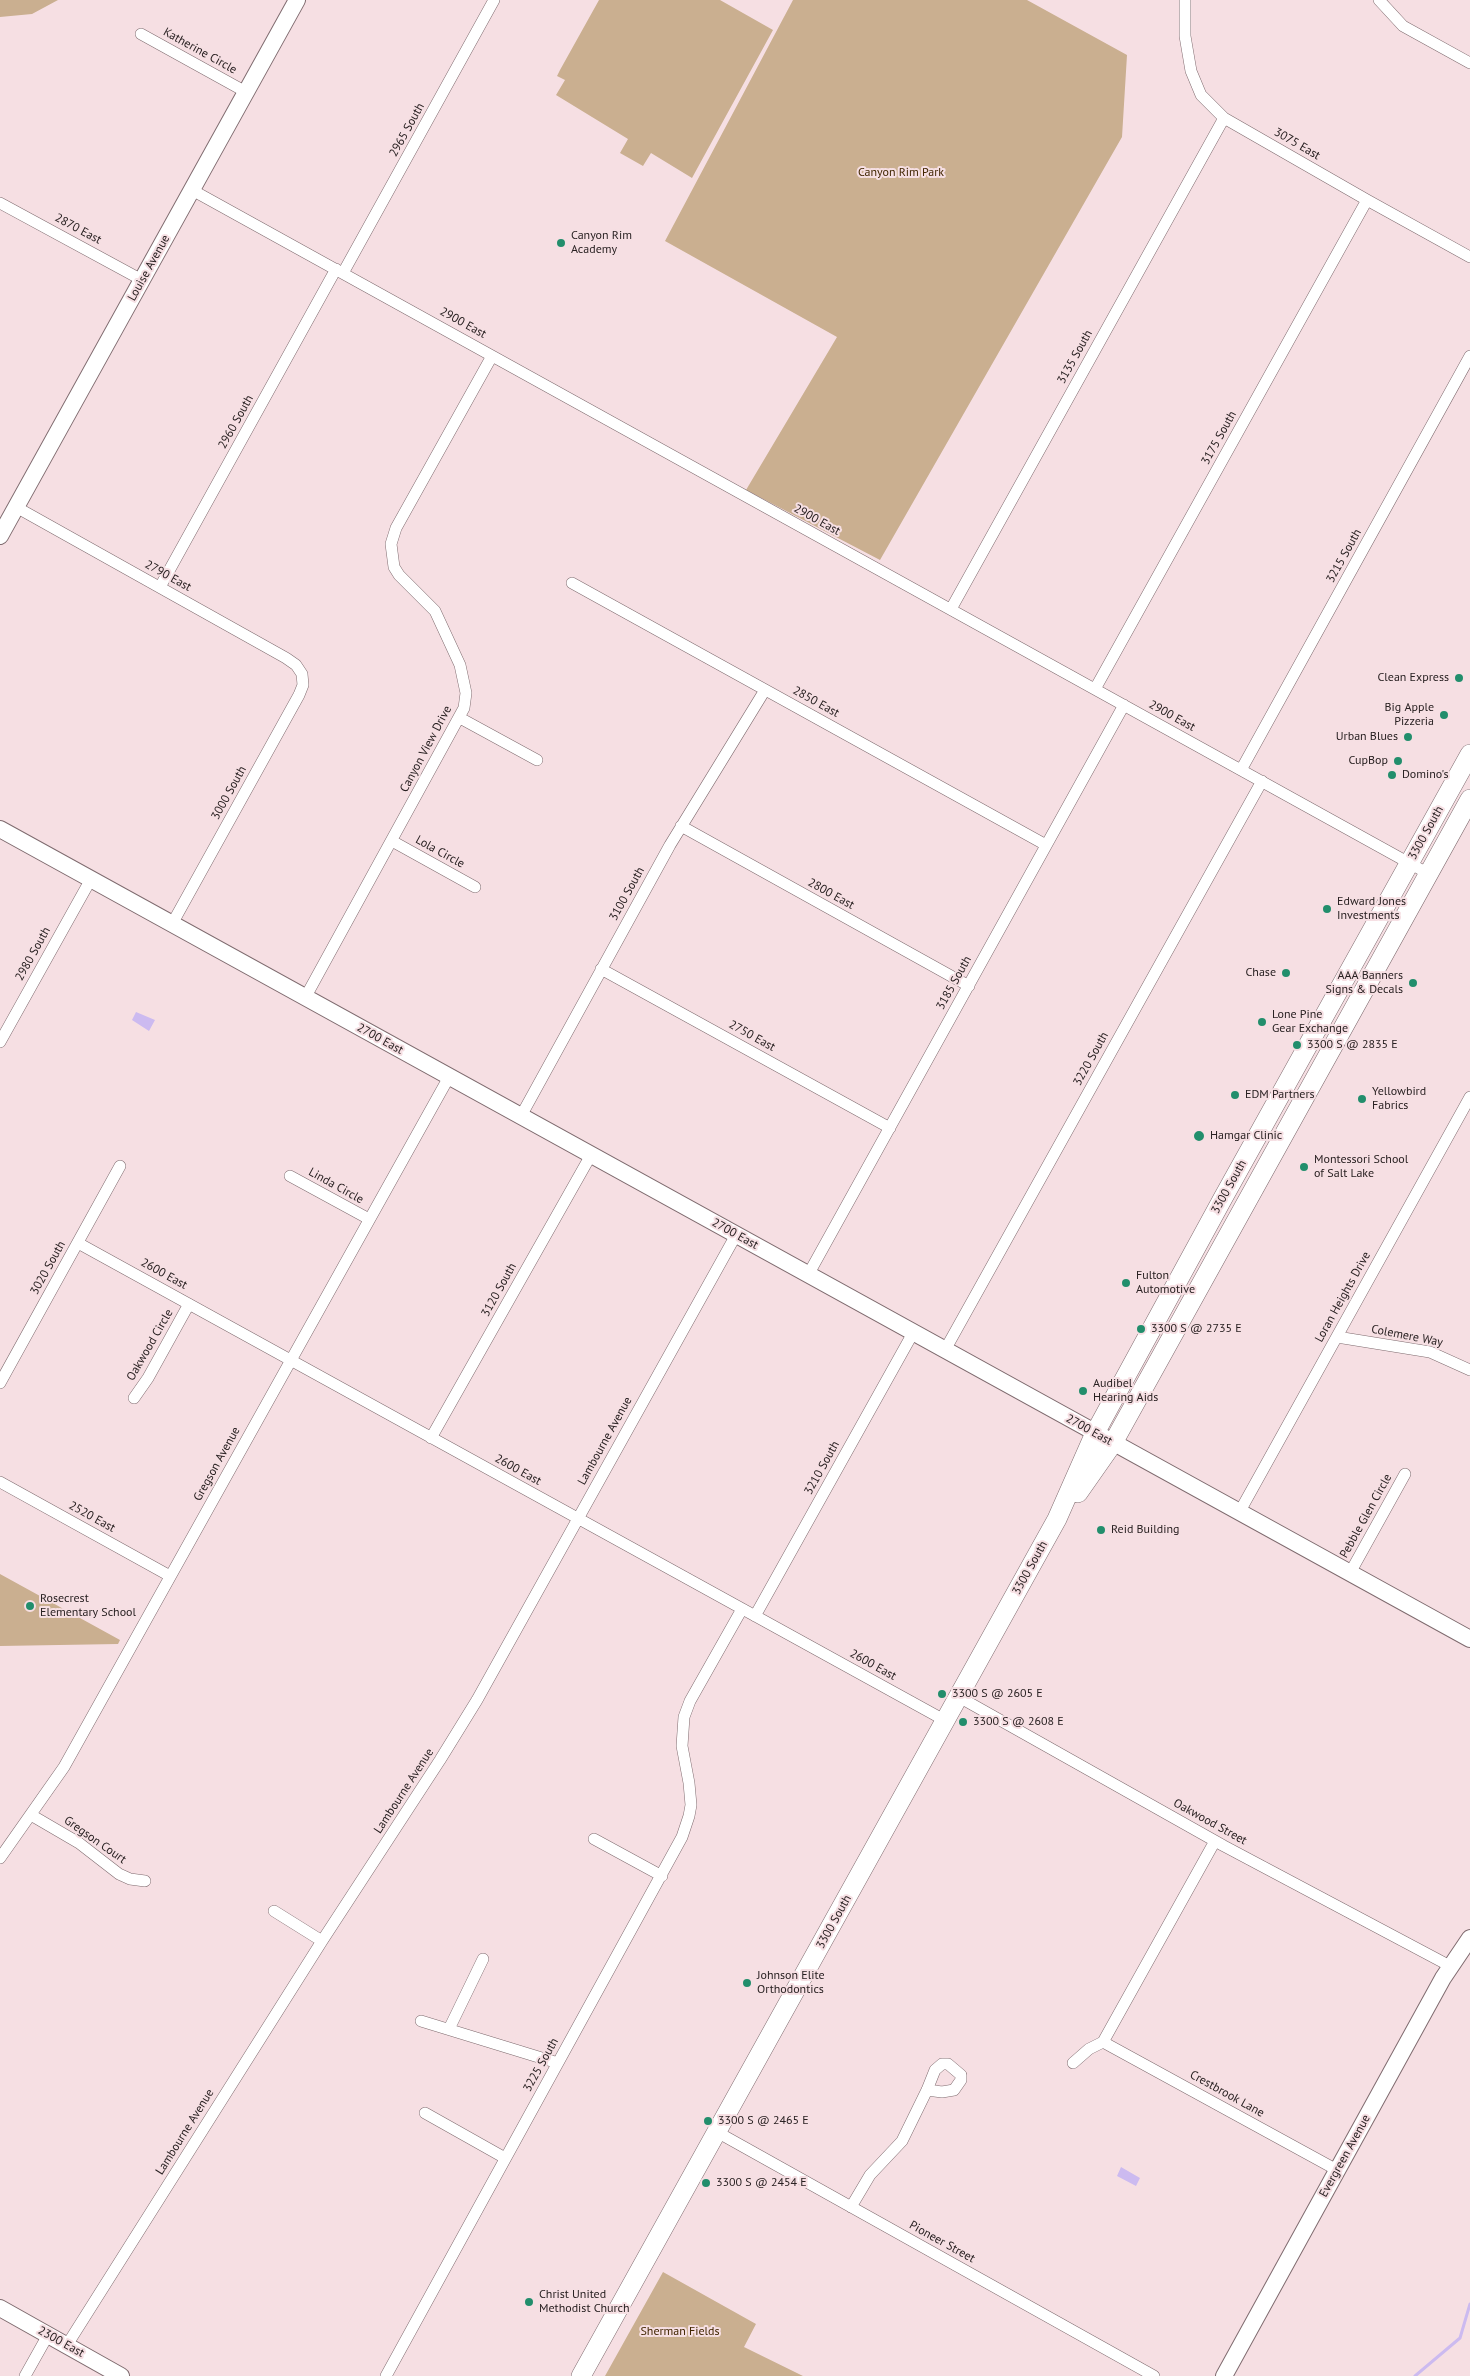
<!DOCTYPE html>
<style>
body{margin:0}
canvas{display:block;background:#f6dfe3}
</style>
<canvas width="1470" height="2376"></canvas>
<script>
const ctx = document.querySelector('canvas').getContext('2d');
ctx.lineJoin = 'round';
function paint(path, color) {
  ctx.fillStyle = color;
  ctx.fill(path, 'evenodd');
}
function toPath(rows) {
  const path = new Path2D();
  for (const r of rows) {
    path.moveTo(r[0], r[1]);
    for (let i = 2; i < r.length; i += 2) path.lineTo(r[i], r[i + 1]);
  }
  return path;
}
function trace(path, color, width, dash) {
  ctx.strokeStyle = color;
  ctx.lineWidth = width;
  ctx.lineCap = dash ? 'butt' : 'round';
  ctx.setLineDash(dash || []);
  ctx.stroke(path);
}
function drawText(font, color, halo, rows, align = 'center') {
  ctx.font = font + ' "PT Sans",sans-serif';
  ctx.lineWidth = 4;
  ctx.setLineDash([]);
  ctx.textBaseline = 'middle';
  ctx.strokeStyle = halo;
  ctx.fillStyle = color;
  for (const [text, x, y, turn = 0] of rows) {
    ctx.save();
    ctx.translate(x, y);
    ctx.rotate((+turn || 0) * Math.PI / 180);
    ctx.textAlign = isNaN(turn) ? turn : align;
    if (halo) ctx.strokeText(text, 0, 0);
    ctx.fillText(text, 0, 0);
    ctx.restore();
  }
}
paint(toPath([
 [0,0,58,0,32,14,0,17],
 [599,0,720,0,773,30,692,178,651,153,643,166,620,153,628,139,556,95,565,80,557,76,560,70],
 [793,0,1027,0,1127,55,1122,137,880,560,746,490,837,337,665,241],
 [0,1574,120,1640,118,1644,0,1646],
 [663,2272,756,2324,744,2347,803,2376,605,2376]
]), '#caaf90');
paint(toPath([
 [136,1012,155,1020,149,1031,132,1020],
 [1121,2167,1140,2178,1136,2186,1117,2176]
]), '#ccbaf0');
trace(toPath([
 [1415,2376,1460,2338,1470,2304]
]), '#ccbaf0', 3);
const street = toPath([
 [1185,0,1185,36,1191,71,1201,95,1224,118,1367,200,1470,257],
 [1379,0,1403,26,1470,63],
 [141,34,246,92],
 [192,190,1429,874],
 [0,203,142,280],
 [343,273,494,0],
 [16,507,286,658,296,665,302,674,303,685,299,695,172,924],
 [572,583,1046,845],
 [160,587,336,269],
 [951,609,1224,118],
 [1095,689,1367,200],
 [460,718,537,760],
 [1241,770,1470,356],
 [681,826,969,986],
 [392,841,475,887],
 [601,969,890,1128],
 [305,998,464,708,466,693,460,665,435,611,399,575,394,567,391,544,396,528,492,356],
 [0,1042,91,879],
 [521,1116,670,845,765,690],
 [290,1176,369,1219],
 [78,1243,946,1721],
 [808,1275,1124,705],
 [1337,1337,1430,1352,1470,1370],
 [945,1350,1262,781],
 [0,1383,120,1166],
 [134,1398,148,1378,189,1304],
 [431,1438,591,1155],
 [0,1482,170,1576],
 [1240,1511,1470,1097],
 [1350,1573,1405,1474],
 [755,1616,913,1333],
 [959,1697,1224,1846,1450,1966],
 [31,1815,79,1843,119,1874,130,1879,145,1881],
 [594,1839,662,1876],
 [0,1858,64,1767,449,1077],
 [274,1911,322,1941],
 [421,2021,558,2063],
 [449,2029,483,1959],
 [1103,2042,1337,2170],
 [1073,2063,1089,2049,1103,2042,1215,1841],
 [425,2113,505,2158],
 [717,2132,1154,2376],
 [851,2207,870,2175,902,2141,927,2090,935,2070,942,2064,948,2064,961,2075,961,2080,954,2090,942,2092,927,2090],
 [67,2345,322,1941,440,1760,477,1700,736,1235],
 [25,2376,48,2335],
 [386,2376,682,1837,689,1816,691,1805,689,1783,682,1746,684,1717,690,1701,742,1609]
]);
const secondary = toPath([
 [0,536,297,0],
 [0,829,1470,1639],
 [0,2308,121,2376],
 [1224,2376,1443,1978,1470,1938]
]);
const primary = toPath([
 [1078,1493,1113,1443,1470,799],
 [581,2376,1057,1519,1095,1433,1223,1198,1470,754]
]);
trace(street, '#7f6b6f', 12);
trace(secondary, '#7f6b6f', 18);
trace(primary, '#7f6b6f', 20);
trace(street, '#fff', 11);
trace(secondary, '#fff', 16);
trace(primary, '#fff', 19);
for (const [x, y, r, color] of [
 [561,243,5,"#228e6c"],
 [1459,678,5,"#228e6c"],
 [1444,715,5,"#228e6c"],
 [1408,737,5,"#228e6c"],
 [1398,761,5,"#228e6c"],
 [1392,775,5,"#228e6c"],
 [1327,909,5,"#228e6c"],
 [1286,973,5,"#228e6c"],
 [1413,983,5,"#228e6c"],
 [1262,1022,5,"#228e6c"],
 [1297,1045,5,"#228e6c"],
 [1235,1095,5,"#228e6c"],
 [1362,1099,5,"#228e6c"],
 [1199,1136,6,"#228e6c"],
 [1304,1167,5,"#228e6c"],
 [1126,1283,5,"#228e6c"],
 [1141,1329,5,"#228e6c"],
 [1083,1391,5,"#228e6c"],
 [1101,1530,5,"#228e6c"],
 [30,1606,5,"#228e6c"],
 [942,1694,5,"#228e6c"],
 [963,1722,5,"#228e6c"],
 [747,1983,5,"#228e6c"],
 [708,2121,5,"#228e6c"],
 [706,2183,5,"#228e6c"],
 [529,2302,5,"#228e6c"]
]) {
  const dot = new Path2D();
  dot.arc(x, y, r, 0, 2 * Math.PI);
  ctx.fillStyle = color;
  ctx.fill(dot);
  trace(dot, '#f6dfe3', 2);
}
drawText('12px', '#292122', '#f6dfe3', [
 ["Katherine Circle",200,51,29],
 ["2965 South",407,130,-61],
 ["3075 East",1297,144,30],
 ["2870 East",78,229,28],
 ["Louise Avenue",149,268,-61],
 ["2900 East",463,323,29],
 ["3135 South",1075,357,-61],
 ["2960 South",236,422,-61],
 ["3175 South",1219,438,-61],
 ["2900 East",817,520,29],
 ["3215 South",1344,556,-61],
 ["2790 East",168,576,29],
 ["2850 East",816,702,29],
 ["2900 East",1172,716,29],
 ["Canyon View Drive",426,749,-62],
 ["3000 South",229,793,-61],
 ["3300 South",1426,833,-61],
 ["Lola Circle",440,852,29],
 ["3100 South",627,894,-61],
 ["2800 East",831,894,29],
 ["2980 South",33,954,-61],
 ["3185 South",954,983,-61],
 ["2750 East",752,1036,29],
 ["2700 East",380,1039,29],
 ["3220 South",1091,1059,-61],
 ["Linda Circle",336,1186,29],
 ["3300 South",1229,1187,-61],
 ["2700 East",735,1234,29],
 ["3020 South",48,1268,-61],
 ["2600 East",164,1274,29],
 ["3120 South",499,1290,-61],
 ["Loran Heights Drive",1343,1297,-61],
 ["Colemere Way",1407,1336,11],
 ["Oakwood Circle",150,1345,-60],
 ["2700 East",1089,1430,29],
 ["Lambourne Avenue",605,1441,-61],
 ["Gregson Avenue",217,1464,-61],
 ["3210 South",822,1468,-61],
 ["2600 East",518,1470,29],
 ["Pebble Glen Circle",1366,1516,-61],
 ["2520 East",92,1517,29],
 ["3300 South",1030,1568,-61],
 ["2600 East",873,1665,29],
 ["Lambourne Avenue",404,1791,-57],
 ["Oakwood Street",1210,1822,29],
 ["Gregson Court",95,1840,35],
 ["3300 South",834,1922,-61],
 ["3225 South",541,2065,-61],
 ["Crestbrook Lane",1227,2094,29],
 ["Lambourne Avenue",185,2132,-58],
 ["Evergreen Avenue",1345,2156,-61],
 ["Pioneer Street",942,2242,29],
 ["2300 East",61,2342,29]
]);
drawText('12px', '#402500', '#f6dfe3', [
 ["Canyon Rim Park",901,173],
 ["Sherman Fields",680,2332]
]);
drawText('12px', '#292122', '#f6dfe3', [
 ["Canyon Rim",571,236],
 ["Academy",571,250],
 ["Clean Express",1449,678,"right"],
 ["Big Apple",1434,708,"right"],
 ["Pizzeria",1434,722,"right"],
 ["Urban Blues",1398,737,"right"],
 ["CupBop",1388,761,"right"],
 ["Domino's",1402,775],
 ["Edward Jones",1337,902],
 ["Investments",1337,916],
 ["Chase",1276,973,"right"],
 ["AAA Banners",1403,976,"right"],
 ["Signs & Decals",1403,990,"right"],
 ["Lone Pine",1272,1015],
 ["Gear Exchange",1272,1029],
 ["3300 S @ 2835 E",1307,1045],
 ["Yellowbird",1372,1092],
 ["Fabrics",1372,1106],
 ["EDM Partners",1245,1095],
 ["Hamgar Clinic",1210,1136],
 ["Montessori School",1314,1160],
 ["of Salt Lake",1314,1174],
 ["Fulton",1136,1276],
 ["Automotive",1136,1290],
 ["3300 S @ 2735 E",1151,1329],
 ["Audibel",1093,1384],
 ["Hearing Aids",1093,1398],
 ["Reid Building",1111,1530],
 ["Rosecrest",40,1599],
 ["Elementary School",40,1613],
 ["3300 S @ 2605 E",952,1694],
 ["3300 S @ 2608 E",973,1722],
 ["Johnson Elite",757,1976],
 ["Orthodontics",757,1990],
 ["3300 S @ 2465 E",718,2121],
 ["3300 S @ 2454 E",716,2183],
 ["Christ United",539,2295],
 ["Methodist Church",539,2309]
], 'left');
</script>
